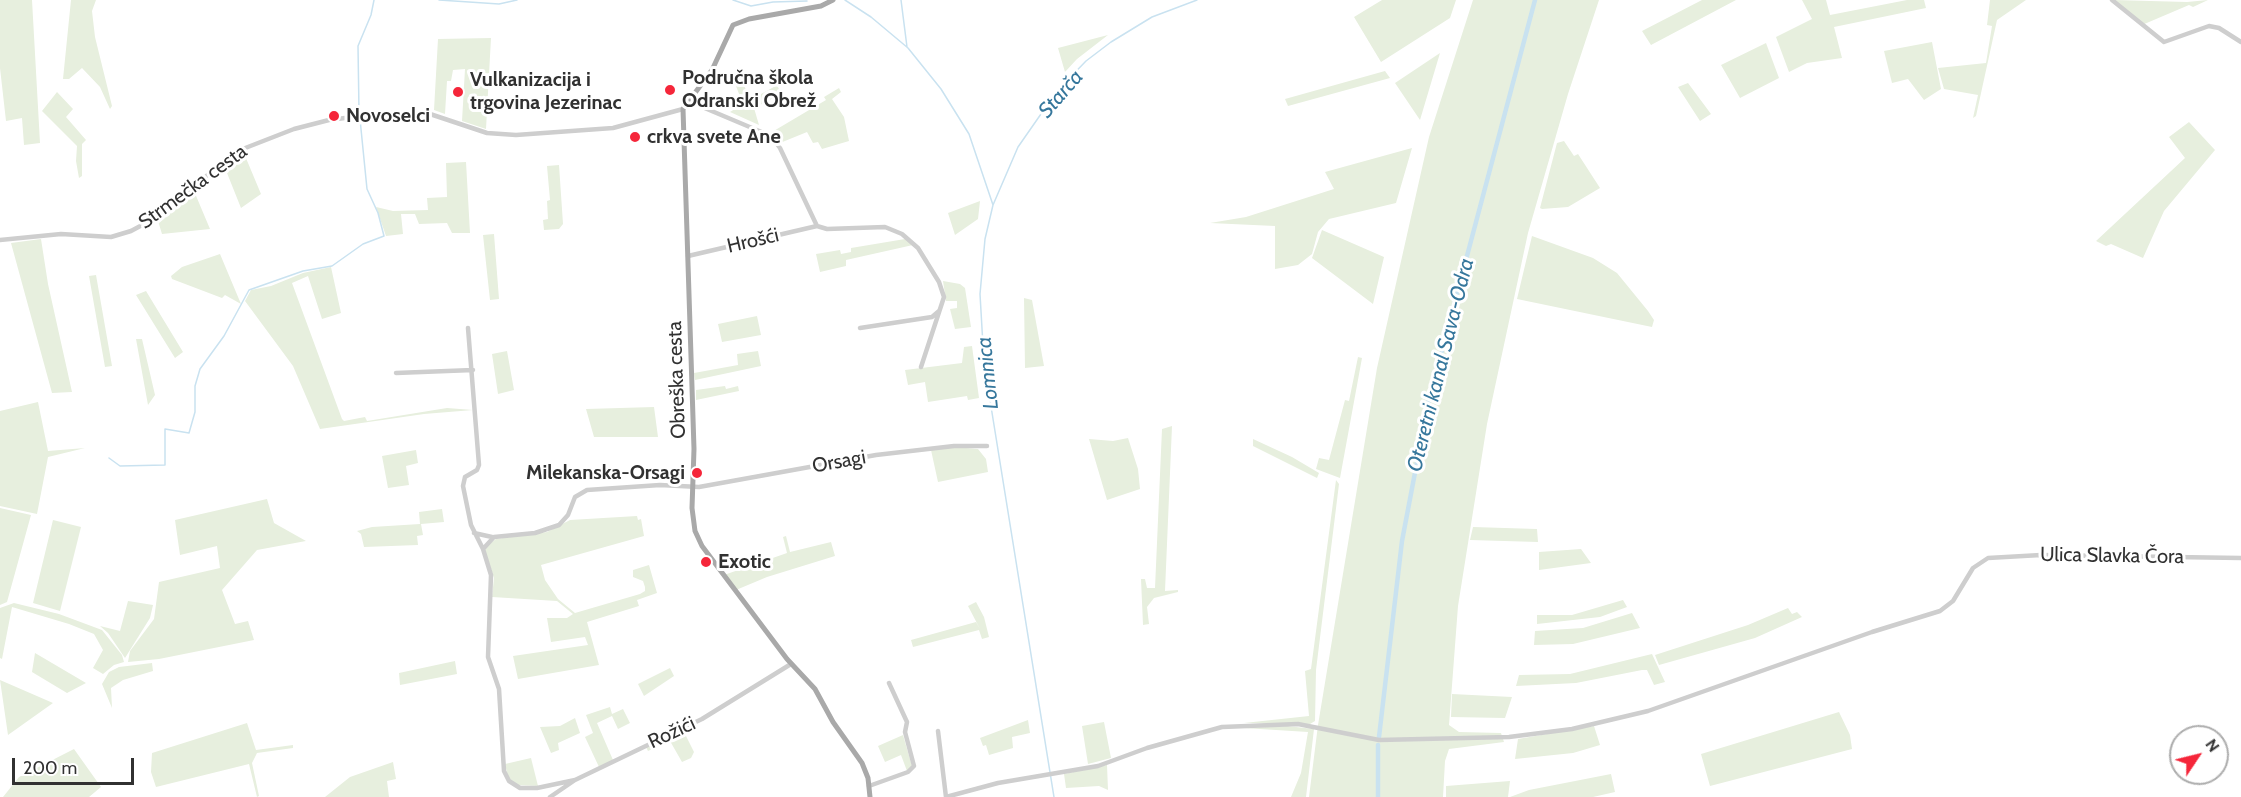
<!DOCTYPE html>
<meta charset="utf-8">
<style>
body{margin:0}
#map{position:relative;width:2241px;height:797px;overflow:hidden;background:#fff;font-family:Cabin,sans-serif}
canvas{display:block}
.north{position:absolute;left:2169px;top:725px;width:60px;height:60px;box-sizing:border-box;background:#fff;border:2px solid #adadad;border-radius:50%;rotate:55deg;font-size:16px;font-weight:700;line-height:24px;text-align:center;color:#313131}
.north::after{content:'';display:block;margin:auto;width:21px;height:27px;background:#f5263a;clip-path:polygon(50% 0,100% 100%,50% 72%,0 100%)}
.scale{position:absolute;left:12px;top:758px;width:122px;height:27px;box-sizing:border-box;border:3px solid #313131;border-top:0;padding-left:8px;font-size:18px;line-height:21px;white-space:nowrap;color:#313131;-webkit-text-stroke:4px #fff;paint-order:stroke}
</style>
<div id="map">
<canvas width="2241" height="797"></canvas>
<div class="north">N</div>
<div class="scale">200 m</div>
</div>
<script>
const ctx = document.querySelector('canvas').getContext('2d');
ctx.lineJoin = 'round';
function paint(path, color) {
  ctx.fillStyle = color;
  ctx.fill(path, 'evenodd');
}
function toPath(rows) {
  const path = new Path2D();
  for (const r of rows) {
    path.moveTo(r[0], r[1]);
    for (let i = 2; i < r.length; i += 2) path.lineTo(r[i], r[i + 1]);
  }
  return path;
}
function trace(path, color, width, dash) {
  ctx.strokeStyle = color;
  ctx.lineWidth = width;
  ctx.lineCap = dash ? 'butt' : 'round';
  ctx.setLineDash(dash || []);
  ctx.stroke(path);
}
function drawText(font, color, halo, rows, align = 'center') {
  ctx.font = font + ' Cabin,sans-serif';
  ctx.lineWidth = 6;
  ctx.setLineDash([]);
  ctx.textBaseline = 'middle';
  ctx.strokeStyle = halo;
  ctx.fillStyle = color;
  for (const [text, x, y, turn = 0] of rows) {
    ctx.save();
    ctx.translate(x, y);
    ctx.rotate((+turn || 0) * Math.PI / 180);
    ctx.textAlign = isNaN(turn) ? turn : align;
    if (halo) ctx.strokeText(text, 0, 0);
    ctx.fillText(text, 0, 0);
    ctx.restore();
  }
}
paint(toPath([
 [0,0,32,0,40,143,24,145,22,118,6,121,0,68],
 [71,0,96,0,92,11,95,37,112,106,110,109,100,87,82,68,69,79,63,79],
 [1382,0,1456,0,1450,18,1381,62,1354,17],
 [1473,0,1599,0,1568,94,1528,233,1487,424,1458,606,1449,725,1459,732,1501,733,1504,742,1449,749,1445,761,1443,797,1309,797,1318,725,1377,368,1429,137],
 [1702,0,1736,0,1651,45,1642,31],
 [1802,0,1826,0,1830,15,1907,0,1924,0,1926,8,1834,27,1842,58,1807,63,1789,72,1776,37,1812,19],
 [1990,0,2026,0,1997,20,1976,116,1973,118,1978,95,1944,89,1938,68,1986,63,1992,26,1987,25],
 [2114,0,2187,2,2208,0,2193,7,2189,5,2142,25],
 [1108,35,1077,59,1065,72,1058,48],
 [491,38,486,129,462,121,465,69,453,70,451,81,447,81,445,114,434,110,438,39],
 [1932,42,1941,89,1924,100,1908,79,1892,83,1884,51],
 [1766,43,1779,78,1740,98,1721,65],
 [1440,53,1420,120,1395,83],
 [1385,71,1390,78,1288,106,1285,99],
 [720,73,739,73,750,100,783,82,784,84,778,87,781,94,754,108,759,125,730,112,743,104,734,81,719,77],
 [1688,83,1711,114,1700,121,1678,87],
 [839,88,841,92,832,99,844,117,849,141,822,149,818,142,813,143,807,132,780,143,772,132,826,100,824,97],
 [57,92,73,109,66,117,86,140,82,144,82,176,79,178,76,161,77,146,42,111],
 [2189,122,2215,150,2164,211,2143,258,2111,244,2106,246,2096,241,2185,158,2169,137],
 [1564,141,1574,156,1578,154,1600,188,1568,207,1542,209,1540,208,1557,143],
 [1412,148,1396,203,1329,219,1318,232,1312,254,1298,265,1275,269,1275,226,1210,223,1246,217,1334,189,1325,172],
 [243,151,261,194,241,208,223,163],
 [466,162,470,233,452,233,447,223,419,224,415,214,401,214,403,234,386,236,376,207,393,211,428,210,427,198,447,197,446,163],
 [559,165,563,224,559,229,544,230,543,220,548,219,547,201,550,200,547,166],
 [194,191,210,229,162,234,158,221],
 [980,201,978,219,955,235,948,213],
 [1322,230,1384,257,1373,304,1312,258],
 [494,234,499,299,490,300,483,235],
 [1532,236,1593,258,1617,273,1648,311,1654,320,1652,327,1517,299],
 [41,239,48,284,72,392,52,393,11,243],
 [905,239,913,245,846,260,846,266,820,272,816,254,840,250,841,254,851,252,851,248],
 [220,254,241,304,225,295,222,298,172,279,171,276,182,267],
 [331,267,341,313,322,319,308,276,292,283,342,419,344,421,365,417,367,421,447,408,473,410,424,414,320,429,293,366,245,301,251,290,271,286,303,273],
 [96,275,112,366,105,367,89,276],
 [943,281,960,284,965,288,971,327,955,329,950,309,957,308,957,301,946,301],
 [146,291,183,352,175,358,136,295],
 [1024,298,1032,300,1044,366,1025,368],
 [757,316,761,335,722,342,718,324],
 [136,339,142,339,155,395,148,405],
 [972,346,979,398,968,400,967,396,928,402,925,382,908,385,905,370,962,363,964,347],
 [507,351,514,390,498,394,492,354],
 [758,351,761,366,695,380,694,373,738,365,737,354],
 [1358,357,1362,358,1340,478,1316,469,1319,458,1329,460,1345,400,1349,401],
 [725,386,726,389,738,386,739,391,696,400,696,390],
 [38,402,48,451,85,448,48,457,37,514,0,506,0,411],
 [654,407,658,437,594,437,586,409],
 [1172,426,1165,591,1178,590,1178,592,1154,598,1147,607,1149,624,1143,625,1141,579,1145,579,1147,588,1155,588,1162,429],
 [1128,438,1138,469,1140,489,1107,500,1089,439,1113,441],
 [1253,439,1292,457,1319,473,1317,478,1253,446],
 [955,447,978,449,986,459,988,472,938,482,931,450],
 [416,450,418,463,406,466,409,485,388,488,382,456],
 [1336,480,1339,484,1316,670,1315,721,1310,724,1244,723,1309,716,1305,671,1311,669],
 [267,499,274,523,306,541,257,550,222,590,235,624,248,621,254,640,159,659,128,662,130,651,154,619,159,582,220,568,217,546,180,555,175,520],
 [0,508,31,515,7,602,0,605],
 [442,509,444,522,421,524,423,535,417,536,418,545,364,547,361,534,357,531,372,527,420,524,419,512],
 [637,516,638,520,641,519,644,536,541,565,545,580,558,599,575,613,640,594,645,591,645,587,643,581,633,577,633,570,649,565,657,593,637,600,639,606,587,622,599,665,518,679,513,656,588,645,585,637,551,642,547,618,567,618,573,614,557,601,492,597,494,578,485,550,487,546,496,539,547,532,570,520],
 [53,520,81,527,60,611,33,603],
 [1473,527,1537,529,1538,542,1470,540],
 [786,536,790,552,831,542,835,556,767,577,736,590,724,575,787,553,783,537],
 [1581,549,1591,563,1539,570,1539,552],
 [1623,600,1627,607,1600,617,1537,624,1537,615,1572,615],
 [128,601,153,605,150,618,125,658,108,633,100,626,120,631],
 [976,602,984,617,989,637,982,639,979,630,913,647,911,640,976,622,980,629,968,606],
 [14,603,59,614,102,630,122,655,124,662,114,665,103,674,93,668,103,650,94,634,69,624,12,607,2,659,0,658,0,608],
 [1788,608,1792,614,1797,612,1802,617,1755,638,1659,665,1655,655,1748,625],
 [1632,613,1640,628,1573,644,1534,645,1535,631,1583,628],
 [35,653,86,683,67,693,32,672],
 [1652,654,1665,682,1654,685,1647,670,1642,670,1576,683,1516,686,1519,675,1570,674],
 [455,661,457,674,400,685,399,673],
 [152,663,153,671,123,680,111,688,112,708,102,684,109,672,119,667],
 [670,668,674,676,644,696,638,684],
 [0,680,53,703,8,735],
 [1452,694,1512,697,1505,718,1451,717],
 [610,707,612,714,623,709,630,723,618,729,612,716,597,723,613,760,599,767,585,737,593,733,586,715],
 [1839,712,1850,735,1852,749,1710,786,1701,754],
 [575,718,580,733,558,743,559,750,551,753,540,727,560,726],
 [1028,720,1030,733,1012,737,1013,748,989,755,986,745,983,746,980,738],
 [1104,722,1111,758,1088,764,1082,726],
 [247,723,256,750,293,745,293,748,257,753,252,763,259,796,257,797,249,764,156,787,151,772,152,753],
 [693,724,695,727,684,732,694,752,691,758,682,762,670,741,648,751,646,747],
 [1287,726,1314,729,1306,797,1291,797,1301,773,1308,732,1244,728],
 [1594,726,1600,745,1573,753,1515,759,1518,739],
 [903,735,912,766,907,771,901,755,885,762,878,746],
 [74,749,101,787,89,797,3,797,19,777],
 [531,758,538,786,515,785,508,777,505,764],
 [393,762,396,779,387,781,389,797,325,797,350,777],
 [1107,765,1108,790,1099,786,1066,788,1064,774],
 [1611,774,1615,792,1593,797,1510,797,1529,790],
 [1510,781,1508,797,1446,797,1446,786]
]), '#e7efde');
trace(toPath([
 [439,0,499,4,517,0],
 [733,0,751,6,773,2,807,1],
 [845,0,871,17,908,48,941,89,969,134,993,205],
 [901,0,907,47],
 [359,112,358,46,371,15,374,0],
 [109,458,120,466,165,465,165,429,189,433,195,412,195,386,200,369,224,336,249,290,303,271,332,266,363,244,384,236,378,213,367,189,360,119],
 [1054,797,984,363,980,294,985,239,993,205,1018,147,1057,91,1086,61,1111,42,1152,17,1197,0]
]), '#c9e2f0', 1.5);
trace(toPath([
 [1379,737,1402,541,1429,399,1535,0],
 [1378,797,1378,745]
]), '#c9e2f0', 4.5);
trace(toPath([
 [2112,0,2164,42,2209,26,2219,28,2241,42],
 [688,101,771,136,780,148,817,226,827,229,885,227,902,234,918,248,939,282,944,297,921,367],
 [0,240,61,234,111,237,131,231,159,216,235,152,294,129,329,120,385,113,427,113,487,133,516,135,613,128,683,109],
 [688,256,817,226],
 [468,328,479,465,477,470,465,477,463,486,471,525,483,549,491,575,488,657,499,689,504,771,509,781,520,788,537,788,575,780],
 [860,328,932,317,939,311],
 [396,373,473,370],
 [474,533,492,537],
 [483,549,494,537,535,533,559,525,568,515,575,497,587,490,660,485,699,487,876,455,954,446,987,446],
 [938,731,946,797],
 [869,786,908,772,914,766,905,732,907,722,889,683],
 [550,797,575,780,702,719,791,664],
 [946,797,998,783,1098,766,1147,748,1222,727,1298,724,1379,740,1509,737,1572,729,1648,711,1872,632,1940,611,1953,601,1973,568,1988,558,2041,555,2241,558]
]), '#cecece', 4.5);
trace(toPath([
 [833,0,821,6,749,19,733,25,712,70,683,109,694,449,692,508,695,531,702,546,787,659,815,689,833,722,862,763,868,778,870,797]
]), '#a9a9a9', 5);
for (const [x, y, r, color] of [
 [670,90,6,"#f5263a"],
 [458,92,6,"#f5263a"],
 [334,116,6,"#f5263a"],
 [635,137,6,"#f5263a"],
 [697,473,6,"#f5263a"],
 [706,562,6,"#f5263a"]
]) {
  const dot = new Path2D();
  dot.arc(x, y, r, 0, 2 * Math.PI);
  ctx.fillStyle = color;
  ctx.fill(dot);
  trace(dot, '#fff', 2);
}
drawText('bold 20px', '#313131', '#fff', [
 ["Područna škola",682,78],
 ["Odranski Obrež",682,101],
 ["Vulkanizacija i",470,80],
 ["trgovina Jezerinac",470,103],
 ["Novoselci",346,116],
 ["crkva svete Ane",647,137],
 ["Milekanska-Orsagi",685,473,"right"],
 ["Exotic",718,562]
], 'left');
drawText('20px', '#313131', '#fff', [
 ["Strmečka cesta",193,187,-36],
 ["Hrošći",753,241,-13],
 ["Obreška cesta",677,380,-92],
 ["Orsagi",839,462,-10],
 ["Ulica Slavka Čora",2112,556,1],
 ["Rožići",672,733,-25]
]);
drawText('italic 21px', '#36779c', '#fff', [
 ["Starča",1061,94,-49],
 ["Oteretni kanal Sava-Odra",1441,365,-76],
 ["Lomnica",988,373,-96]
]);
</script>
